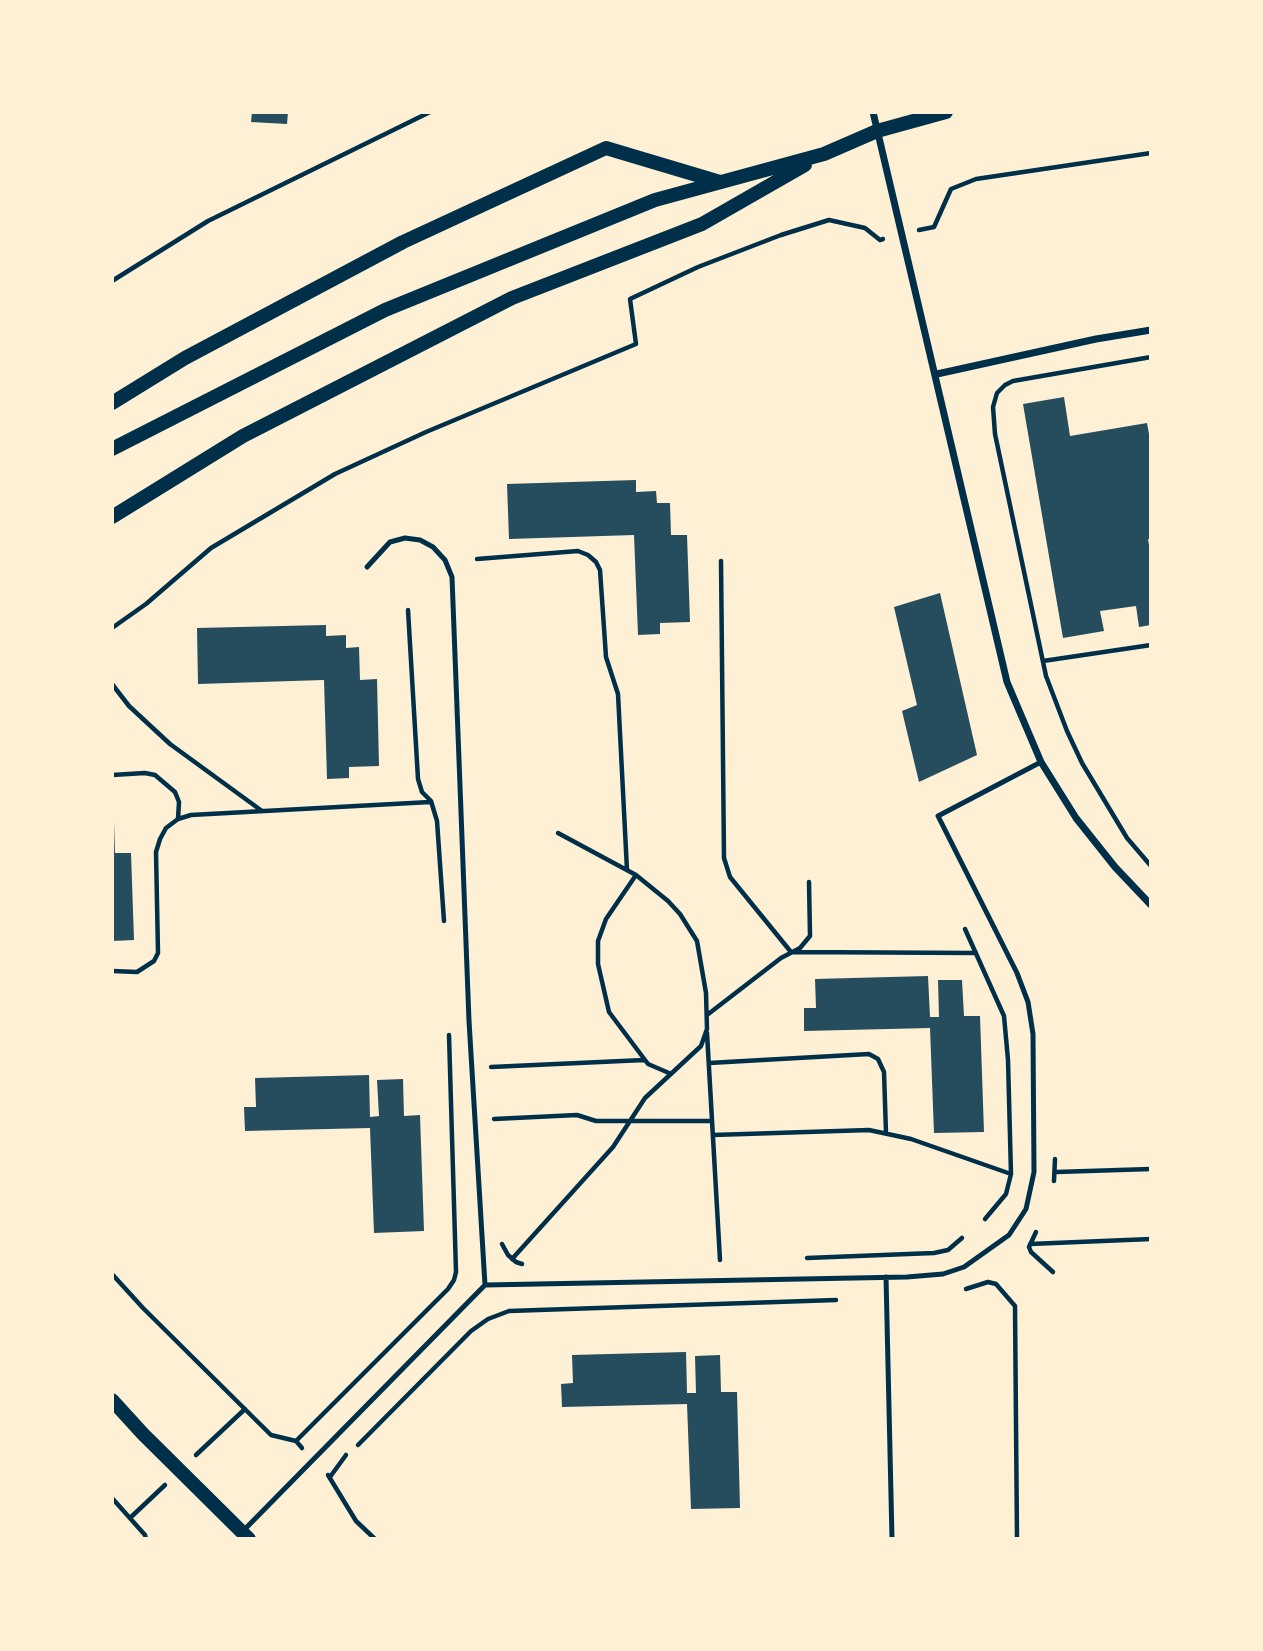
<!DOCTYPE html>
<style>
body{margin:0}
#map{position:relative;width:1263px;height:1651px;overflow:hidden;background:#fdf0d5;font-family:"PT Serif",serif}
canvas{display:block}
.frame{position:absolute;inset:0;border:114px solid #fdf0d5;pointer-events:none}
</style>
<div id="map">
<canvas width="1263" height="1651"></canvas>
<div class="frame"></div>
</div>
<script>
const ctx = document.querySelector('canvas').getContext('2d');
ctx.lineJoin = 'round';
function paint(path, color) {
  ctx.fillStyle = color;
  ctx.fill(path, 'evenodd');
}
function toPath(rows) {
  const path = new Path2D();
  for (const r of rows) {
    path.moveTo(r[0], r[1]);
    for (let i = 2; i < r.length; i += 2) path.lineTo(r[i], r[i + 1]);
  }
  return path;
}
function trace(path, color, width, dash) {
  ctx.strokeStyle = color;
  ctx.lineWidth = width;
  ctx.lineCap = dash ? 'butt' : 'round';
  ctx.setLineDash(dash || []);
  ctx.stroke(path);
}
paint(toPath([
 [252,112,288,112,287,124,251,122],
 [1064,397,1070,436,1147,423,1151,445,1151,539,1148,539,1151,557,1151,625,1139,627,1136,606,1100,611,1104,631,1063,638,1023,404],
 [636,480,636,492,656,491,657,503,670,503,671,535,687,535,690,622,660,623,660,634,638,635,634,535,509,539,507,484],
 [940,593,977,755,919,782,902,711,917,705,894,607],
 [326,625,326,636,346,635,346,648,359,647,360,680,377,679,379,766,349,767,349,778,327,779,324,680,198,684,197,628],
 [112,822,114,822,115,853,131,853,134,940,112,941],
 [928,976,930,1017,939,1017,938,980,962,980,964,1016,980,1016,984,1132,934,1133,930,1028,804,1031,804,1008,816,1008,815,979],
 [369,1075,370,1117,379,1116,377,1080,403,1079,404,1116,420,1115,424,1231,374,1233,370,1128,245,1131,244,1107,256,1107,255,1078],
 [686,1352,687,1393,696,1393,695,1356,720,1355,721,1392,737,1392,740,1508,691,1509,687,1404,562,1407,561,1384,573,1383,572,1355]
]), '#264d5e');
trace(toPath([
 [919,230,934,227,951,189,976,179,1151,153],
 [112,281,208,221,430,112],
 [1151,357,1013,381,1005,385,997,393,993,407,995,434,1046,676,1067,731,1082,763,1127,838,1151,866],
 [477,559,578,551,588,555,596,562,600,570,606,657,618,694,627,870],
 [721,561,724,858,730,877,791,952,976,953],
 [408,610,418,779,422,792,431,801,437,821,444,921],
 [112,628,146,604,211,548,335,474,426,432,636,344,630,299,698,267,781,235,829,220,865,228,880,240,883,239],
 [1043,661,1151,645],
 [112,684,129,706,170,744,262,811],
 [112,775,145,773,155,775,175,792,179,802,178,819],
 [636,875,606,919,598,941,598,964,609,1012,648,1064,669,1073],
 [965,929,1004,1016,1008,1060,1011,1174,1006,1194,985,1219],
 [112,971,137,972,154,961,158,953,156,852,160,839,166,828,178,819,191,815,430,802],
 [707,1015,781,958,800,948,810,936,809,882],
 [707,1033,720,1260],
 [709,1063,869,1054,878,1059,884,1072,886,1133],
 [491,1067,644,1060],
 [494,1119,577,1115,596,1121,712,1121],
 [713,1135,869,1130,911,1139,1011,1174],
 [1056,1172,1151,1169],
 [1054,1181,1055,1159],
 [1036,1232,1029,1247,1031,1252,1053,1272],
 [502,1244,508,1255,516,1262,522,1264],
 [1030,1244,1151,1239],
 [807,1258,934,1253,948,1250,962,1238],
 [512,1259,613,1147,645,1098,701,1046,707,1029,706,993,697,941,680,914,668,901,636,875,558,833],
 [112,1274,143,1308,271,1435,296,1441,302,1448],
 [966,1289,988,1282,996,1284,1015,1306,1017,1539],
 [296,1441,448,1289,454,1280,456,1272,449,1035],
 [358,1445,471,1331,488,1319,509,1311,836,1300],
 [196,1455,245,1409],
 [328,1475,356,1521,375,1539],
 [330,1477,346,1455],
 [112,1498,145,1535,146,1539],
 [130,1518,165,1485]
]), '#003049', 4.5);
trace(toPath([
 [367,567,390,542,405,538,420,540,433,547,445,560,452,577,469,1021,485,1285,907,1277,943,1274,964,1267,1009,1235,1026,1209,1034,1172,1033,1034,1028,1002,1017,973,938,816,1041,762],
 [886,1277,892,1539],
 [244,1530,485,1285]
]), '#003049', 5);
trace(toPath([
 [873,112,1007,682,1041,762,1076,818,1115,867,1151,905],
 [937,374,1096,339,1151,330]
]), '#003049', 7);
trace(toPath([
 [112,403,185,358,403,242,606,148,720,182],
 [112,449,385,310,655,200,824,154,877,131,946,112],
 [112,517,243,436,512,298,702,224,805,165],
 [112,1400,143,1434,249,1539]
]), '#003049', 14);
</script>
